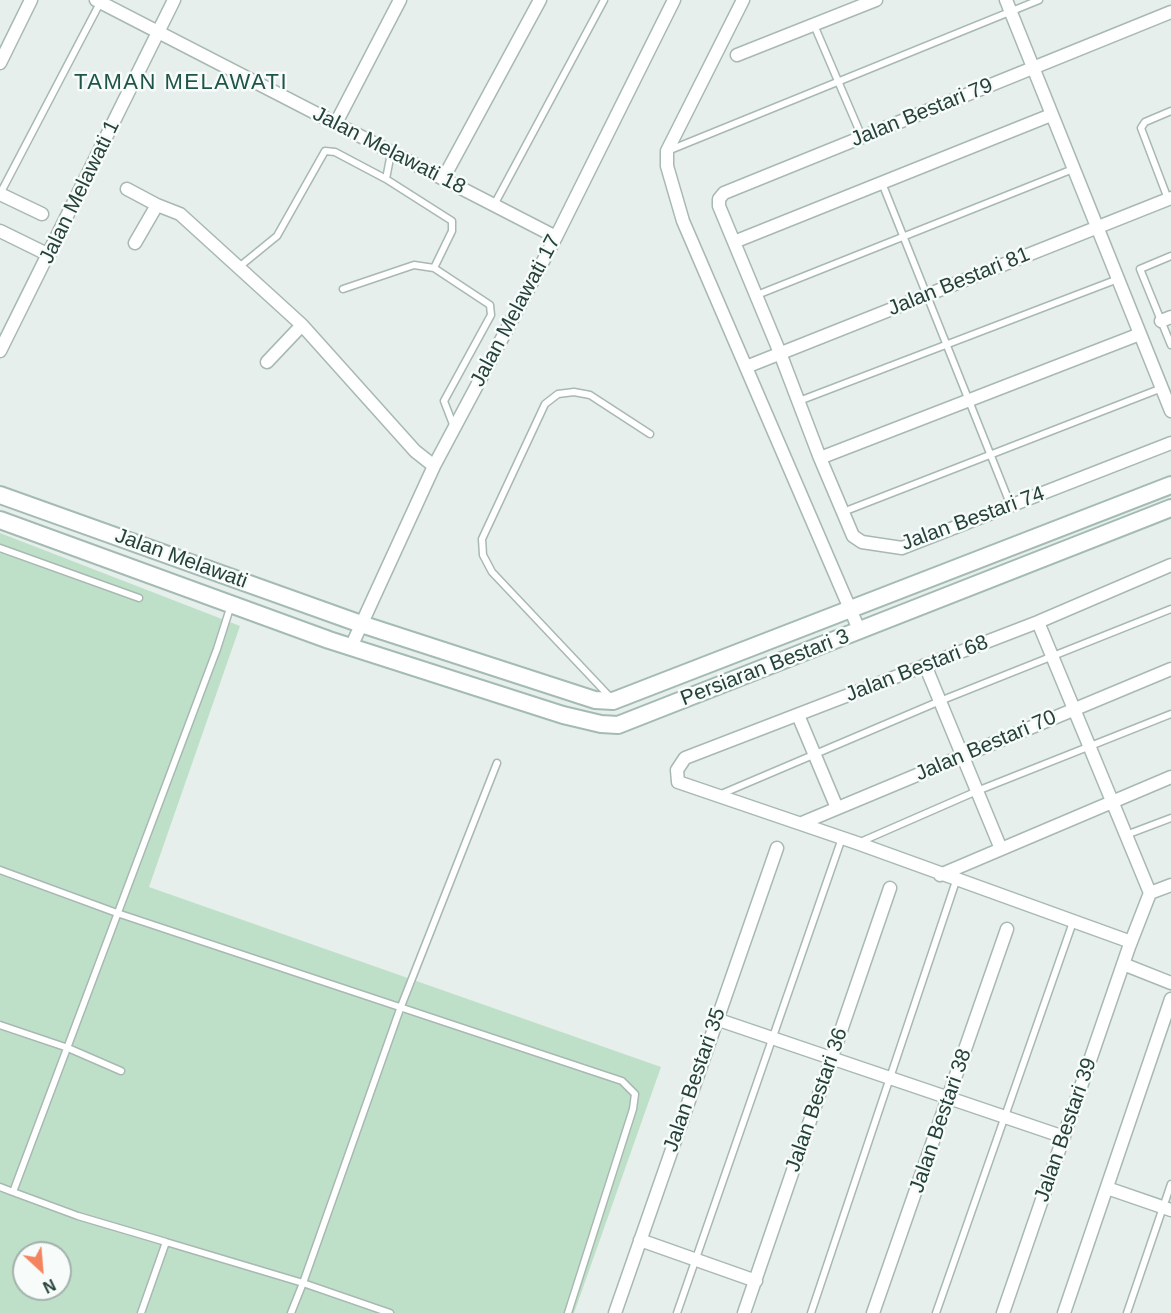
<!DOCTYPE html>
<style>
body{margin:0}
#map{position:relative;width:1171px;height:1313px;overflow:hidden;background:#e6efeb;font-family:Arial,sans-serif}
canvas{display:block}
.north{position:absolute;left:12px;top:1241px;width:60px;height:60px;box-sizing:border-box;background:#f7fbf9;border:2px solid #a3b1ad;border-radius:50%;rotate:154deg;font-size:16px;font-weight:700;line-height:24px;text-align:center;color:#24423a}
.north::after{content:'';display:block;margin:auto;width:21px;height:27px;background:#f4845f;clip-path:polygon(50% 0,100% 100%,50% 72%,0 100%)}
</style>
<div id="map">
<canvas width="1171" height="1313"></canvas>
<div class="north">N</div>
</div>
<script>
const ctx = document.querySelector('canvas').getContext('2d');
ctx.lineJoin = 'round';
function paint(path, color) {
  ctx.fillStyle = color;
  ctx.fill(path, 'evenodd');
}
function toPath(rows) {
  const path = new Path2D();
  for (const r of rows) {
    path.moveTo(r[0], r[1]);
    for (let i = 2; i < r.length; i += 2) path.lineTo(r[i], r[i + 1]);
  }
  return path;
}
function trace(path, color, width, dash) {
  ctx.strokeStyle = color;
  ctx.lineWidth = width;
  ctx.lineCap = dash ? 'butt' : 'round';
  ctx.setLineDash(dash || []);
  ctx.stroke(path);
}
function drawText(font, color, halo, rows, align = 'center') {
  ctx.font = font + ' Arial,sans-serif';
  ctx.lineWidth = 5;
  ctx.setLineDash([]);
  ctx.textBaseline = 'middle';
  ctx.strokeStyle = halo;
  ctx.fillStyle = color;
  for (const [text, x, y, turn = 0] of rows) {
    ctx.save();
    ctx.translate(x, y);
    ctx.rotate((+turn || 0) * Math.PI / 180);
    ctx.textAlign = isNaN(turn) ? turn : align;
    if (halo) ctx.strokeText(text, 0, 0);
    ctx.fillText(text, 0, 0);
    ctx.restore();
  }
}
paint(toPath([
 [0,533,240,626,149,887,661,1067,574,1313,0,1313],
 [24,1253,60,1253,60,1289,24,1289]
]), '#bfe0c8');
const lane = toPath([
 [814,25,862,137],
 [670,150,1039,0],
 [386,179,391,153],
 [882,183,1011,506],
 [0,194,101,1],
 [1168,199,1141,128,1145,122,1171,111],
 [494,205,604,0],
 [1171,256,1140,269,1171,345],
 [239,267,277,236,325,151,335,152,386,179,452,221,452,231,434,268],
 [343,289,414,265,434,268,490,305,491,315,444,401,454,427],
 [757,295,1073,169],
 [799,401,1118,279],
 [843,512,1162,388],
 [0,548,139,598],
 [611,698,492,572,483,555,482,539,545,404,558,394,574,392,590,395,650,434],
 [719,795,940,701,1171,609],
 [1126,835,1171,818],
 [858,843,977,791,1171,714],
 [0,870,117,913,622,1081,635,1094,633,1109,568,1313],
 [0,1025,68,1048,121,1071],
 [0,1187,13,1192],
 [166,1242,303,1283,291,1313],
 [141,1313,166,1242,78,1216,13,1192,217,649,231,605],
 [390,1313,303,1283,400,1009,497,763],
 [677,1313,842,838],
 [811,1313,956,881],
 [936,1313,1073,922],
 [1127,1313,1171,1184]
]);
const street = toPath([
 [96,0,556,237],
 [743,0,667,151,667,166,683,221,860,632],
 [1006,0,1171,411],
 [1171,12,724,193,719,199,719,206,780,353,820,458,853,536,862,542,902,548,1171,443],
 [737,55,876,0],
 [0,63,31,0],
 [336,123,400,0],
 [443,179,540,0],
 [127,189,157,205],
 [0,194,42,214],
 [0,231,49,255],
 [734,242,1051,115],
 [135,243,157,205,180,214,302,325,415,451,434,466],
 [1161,321,1171,317],
 [0,351,174,0],
 [267,362,302,325],
 [746,367,1171,198],
 [820,458,1140,334],
 [1038,622,1150,893],
 [351,647,434,466,556,237,674,0],
 [925,665,1001,849],
 [798,715,837,808],
 [802,823,1171,669],
 [940,875,1171,777],
 [1131,942,857,843,678,782,677,770,685,758,1038,622,1171,565],
 [1123,964,1171,983],
 [716,1019,1064,1137],
 [1107,1188,1171,1210],
 [640,1240,756,1281],
 [615,1313,777,848],
 [744,1313,890,888],
 [873,1313,1007,929],
 [1003,1313,1129,947,1150,893,1171,885],
 [1064,1313,1171,999]
]);
const secondary = toPath([
 [0,495,361,624,595,700,613,701,1171,485],
 [0,520,329,640,563,715,601,724,618,725,1171,508]
]);
trace(lane, '#a8b8b2', 9);
trace(street, '#a8b8b2', 15);
trace(secondary, '#a4bbb3', 20);
trace(lane, '#fff', 6);
trace(street, '#fff', 12);
trace(secondary, '#fff', 16);
drawText('21px', '#24423a', '#f7fbf9', [
 ["Jalan Bestari 79",922,113,-22],
 ["Jalan Melawati 18",389,151,27],
 ["Jalan Melawati 1",80,192,-64],
 ["Jalan Bestari 81",959,282,-22],
 ["Jalan Melawati 17",516,311,-62],
 ["Jalan Bestari 74",973,519,-20],
 ["Jalan Melawati",181,559,20],
 ["Persiaran Bestari 3",765,668,-21],
 ["Jalan Bestari 68",917,669,-21],
 ["Jalan Bestari 70",986,746,-23],
 ["Jalan Bestari 35",695,1080,-71],
 ["Jalan Bestari 36",817,1100,-71],
 ["Jalan Bestari 38",941,1121,-71],
 ["Jalan Bestari 39",1066,1130,-71]
]);
ctx.letterSpacing = '1.5px';
drawText('22px', '#1f5548', '#f7fbf9', [
 ["TAMAN MELAWATI",181,83]
]);
ctx.letterSpacing = '0px';
</script>
